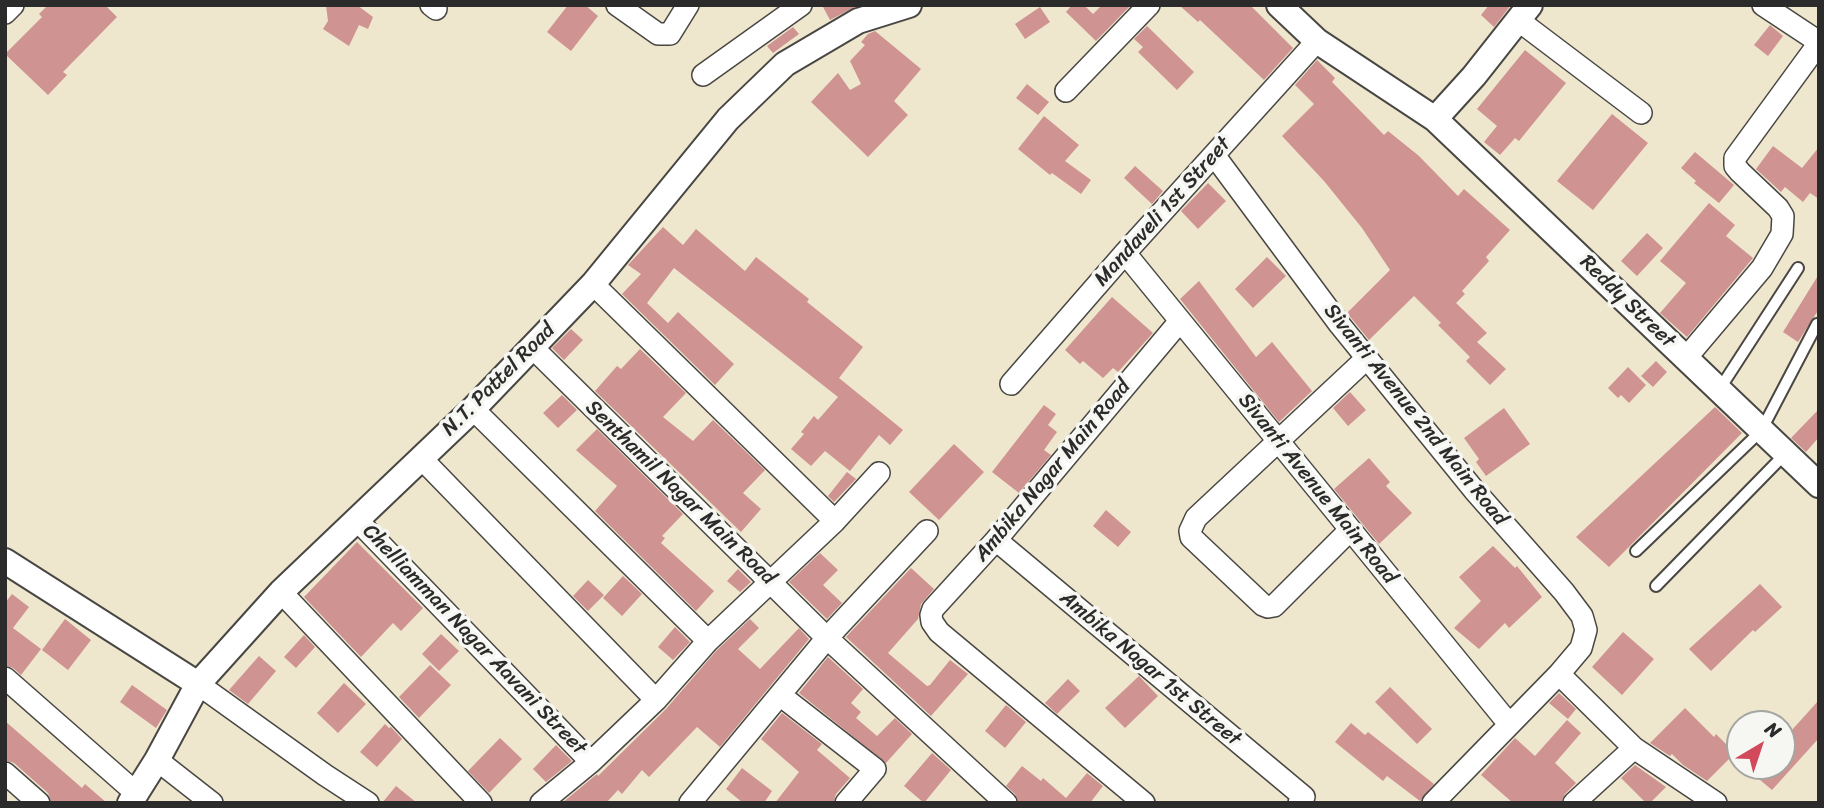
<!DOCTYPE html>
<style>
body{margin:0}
#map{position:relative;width:1824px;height:808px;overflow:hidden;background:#efe6ce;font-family:Sriracha,sans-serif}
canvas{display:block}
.frame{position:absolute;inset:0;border:7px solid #2b2b2b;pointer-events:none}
.north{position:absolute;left:1726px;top:710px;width:70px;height:70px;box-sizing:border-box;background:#f6f6f2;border:2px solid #a5a5a2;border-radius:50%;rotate:39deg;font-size:19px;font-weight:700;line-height:28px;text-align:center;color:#2b2b2b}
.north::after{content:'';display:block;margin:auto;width:24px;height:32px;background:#d1495b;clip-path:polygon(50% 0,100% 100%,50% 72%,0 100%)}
</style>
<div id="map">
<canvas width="1824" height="808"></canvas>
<div class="frame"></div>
<div class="north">N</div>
</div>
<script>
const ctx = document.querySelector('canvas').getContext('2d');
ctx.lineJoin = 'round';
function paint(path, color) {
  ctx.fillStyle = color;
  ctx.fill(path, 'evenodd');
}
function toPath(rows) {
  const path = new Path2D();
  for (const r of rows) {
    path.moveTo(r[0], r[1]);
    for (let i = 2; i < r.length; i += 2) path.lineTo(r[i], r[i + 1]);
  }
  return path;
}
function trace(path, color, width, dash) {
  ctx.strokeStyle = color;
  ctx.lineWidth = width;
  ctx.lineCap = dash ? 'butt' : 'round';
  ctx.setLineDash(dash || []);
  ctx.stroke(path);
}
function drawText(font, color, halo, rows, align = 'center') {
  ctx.font = font + ' Sriracha,sans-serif';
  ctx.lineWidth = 7;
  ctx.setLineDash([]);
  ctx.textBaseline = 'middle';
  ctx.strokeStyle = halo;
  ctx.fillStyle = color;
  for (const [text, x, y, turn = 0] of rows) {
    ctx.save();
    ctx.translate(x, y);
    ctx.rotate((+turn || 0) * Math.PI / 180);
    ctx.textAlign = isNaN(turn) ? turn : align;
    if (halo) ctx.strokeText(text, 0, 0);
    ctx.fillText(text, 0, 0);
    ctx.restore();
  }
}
paint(toPath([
 [48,5,105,5,117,17,63,72,67,75,48,95,5,54,42,17,39,14],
 [326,5,357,5,373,17,368,29,359,25,349,46,323,29,328,21],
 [568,5,585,5,598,16,571,51,547,32],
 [822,5,859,5,830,20],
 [1072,5,1084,5,1093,14,1102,5,1131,5,1096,41,1066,12],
 [1179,5,1250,5,1293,48,1264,80,1200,20,1198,22],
 [1489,5,1511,5,1494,27,1481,15],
 [1040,7,1050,22,1025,39,1015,24],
 [1770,25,1783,36,1768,56,1754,45],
 [1147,26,1194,72,1177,90,1138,52,1143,47,1134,39],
 [793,27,799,34,773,53,767,46],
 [875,31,921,69,894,101,908,115,868,157,811,102,838,73,850,90,861,84,850,61,865,45,861,42,868,34],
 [1525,50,1566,83,1519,141,1515,138,1500,155,1484,142,1497,126,1477,109],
 [1317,60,1335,78,1332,82,1384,135,1388,131,1419,156,1458,196,1464,189,1510,230,1486,257,1489,261,1462,291,1465,294,1456,303,1487,333,1477,342,1506,369,1490,385,1466,361,1470,357,1438,325,1441,323,1414,296,1369,340,1347,313,1390,270,1362,228,1324,181,1282,136,1314,104,1295,85],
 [1027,84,1049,102,1038,115,1016,98],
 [1612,114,1648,143,1593,210,1557,181],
 [1044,116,1079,145,1065,161,1091,180,1081,194,1052,173,1050,175,1018,149],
 [1773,146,1802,168,1819,147,1819,199,1810,193,1803,202,1785,187,1781,192,1756,169],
 [1695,152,1734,185,1719,203,1694,183,1696,181,1681,168],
 [1135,166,1163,191,1152,204,1124,178],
 [1208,183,1226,201,1198,229,1181,211],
 [1709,203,1735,225,1726,236,1753,258,1687,337,1660,313,1686,283,1660,261],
 [663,227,683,245,696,229,745,271,756,257,809,299,807,302,863,347,839,378,903,430,890,445,879,435,850,471,825,451,811,466,791,449,804,434,801,432,814,416,818,420,838,397,674,268,647,303,668,323,678,312,734,364,715,385,622,294,641,274,628,265],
 [1647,233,1663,248,1637,276,1621,261],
 [1267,257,1286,276,1253,308,1235,289],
 [1819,274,1819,309,1798,342,1783,332],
 [1199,281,1256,357,1272,342,1312,391,1279,422,1180,299],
 [1112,297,1153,333,1118,372,1113,368,1103,378,1083,361,1080,364,1065,350],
 [571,329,583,340,564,360,552,348],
 [640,349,686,393,663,417,693,441,713,420,765,470,743,493,761,509,741,532,595,391,617,366,621,369],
 [1656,361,1667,372,1653,387,1641,376],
 [1628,367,1646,385,1629,403,1621,395,1618,398,1608,388],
 [1350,392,1366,410,1348,426,1333,408],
 [562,395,577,410,558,428,543,413],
 [1044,405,1056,414,1048,425,1057,432,1044,450,1051,455,1019,493,992,472],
 [1715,407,1742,433,1609,567,1576,537],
 [1504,408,1530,444,1486,476,1476,462,1479,459,1464,438],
 [1819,409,1819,437,1806,452,1791,438],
 [597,429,683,514,662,536,665,538,661,543,714,591,696,611,595,511,617,486,576,450],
 [954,444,984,472,939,520,909,492],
 [1369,458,1390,482,1386,486,1412,513,1379,544,1334,489],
 [847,472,856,479,834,502,828,496],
 [1106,510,1131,532,1118,547,1093,526],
 [357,542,423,608,401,631,393,623,361,657,304,597],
 [1493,546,1515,568,1517,566,1542,597,1509,628,1505,623,1479,649,1454,628,1481,601,1459,577],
 [820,553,838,570,823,585,842,603,827,619,789,582],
 [911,568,934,589,921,604,918,619,888,653,927,686,930,685,950,660,968,674,931,716,846,637],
 [738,569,751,582,740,592,727,581],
 [623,576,642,594,622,616,603,598],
 [588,580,604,595,588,611,573,596],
 [1760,584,1782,607,1755,632,1753,630,1711,671,1689,649],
 [12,594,29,607,13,628,41,649,21,675,13,668,5,665,5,603],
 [65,619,91,640,68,670,42,650],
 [750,619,759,628,738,649,760,669,799,628,809,639,720,747,697,727,649,777,642,770,622,794,618,790,606,803,562,803,597,774,598,776,666,709,717,650],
 [675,627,690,642,673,660,658,647],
 [1623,632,1654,659,1622,695,1592,667],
 [441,634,459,651,439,671,422,654],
 [304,635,315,647,296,668,284,657],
 [259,656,276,671,248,704,229,690],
 [828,657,863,689,851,703,861,712,856,718,877,736,895,718,912,734,886,763,799,693],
 [430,665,451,685,419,718,399,697],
 [1139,676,1158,696,1125,728,1105,708],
 [1068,679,1080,691,1057,714,1045,703],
 [344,683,366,704,338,733,317,713],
 [132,685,167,710,156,728,120,702],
 [1390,687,1432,729,1417,744,1375,702],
 [1559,693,1576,709,1568,719,1549,703],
 [1819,700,1819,738,1772,790,1753,774,1760,766,1782,766,1782,741],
 [1006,705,1026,722,1005,748,985,731],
 [1685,708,1714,737,1716,734,1735,753,1707,781,1683,765,1672,754,1670,756,1650,743],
 [782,713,822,744,817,750,850,778,836,794,833,803,775,803,799,772,761,739],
 [1567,720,1581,733,1555,763,1576,783,1565,794,1561,803,1513,803,1481,775,1515,738,1535,756],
 [5,721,82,788,85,784,107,803,52,803,48,793,14,763,5,760],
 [1351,723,1365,735,1368,732,1434,784,1420,801,1387,776,1383,781,1335,742],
 [385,724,389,728,391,727,402,739,377,767,360,752],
 [500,738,522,759,489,793,468,771],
 [556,745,572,761,546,782,533,769],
 [932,753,951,770,924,803,904,786],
 [1635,765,1666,787,1650,803,1646,803,1621,778],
 [1022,766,1041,781,1043,778,1066,798,1087,773,1103,786,1090,803,1019,803,1015,794,1006,786],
 [742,768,772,791,764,803,743,803,726,789],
 [396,786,417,803,382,803]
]), '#cf9391');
const service = toPath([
 [1719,390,1798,268],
 [1636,551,1761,431,1817,324],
 [1656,586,1785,454]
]);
const minor = toPath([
 [431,5,436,9],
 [617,5,658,34,670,34,688,5],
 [1763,5,1819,42],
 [5,13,13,5],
 [1518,20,1641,113],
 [703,75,801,5],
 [1066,91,1149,5],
 [1214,155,1340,325,1474,490,1564,592,1582,616,1586,630,1581,648,1559,674,1433,803],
 [1125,253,1509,724],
 [593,284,835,521],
 [533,348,827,638,1006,803],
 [1686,358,1762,268,1782,234,1783,216,1778,208,1740,172,1735,166,1735,158,1819,43],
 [1011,384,1125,253,1317,41],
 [473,409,708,641],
 [421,458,656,700],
 [356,519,591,762],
 [1350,530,1274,606,1268,607,1263,605,1191,537,1190,531,1196,518,1367,358],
 [996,540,1304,797,1299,803],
 [281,592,481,803],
 [1559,674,1634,748,1716,803],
 [5,678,136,793],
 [198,684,325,775,368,803],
 [780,695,875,769,846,803],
 [157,760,212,803],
 [5,773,39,803],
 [541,803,591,762,656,700,708,641,835,521,879,473],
 [690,803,827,638,927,531],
 [1144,803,939,632,932,622,931,615,933,609,996,540,1180,321],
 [1574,803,1634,748]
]);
const tertiary = toPath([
 [1279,5,1317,41,1435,119,1819,485],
 [1435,119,1474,76,1530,5],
 [5,561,198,684],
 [130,803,157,760,198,684,281,592,473,409,593,284,728,119,785,64,858,21,909,5]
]);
trace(service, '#484743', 14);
trace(minor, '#484743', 24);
trace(tertiary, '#484743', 28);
trace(service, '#fff', 10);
trace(minor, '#fff', 21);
trace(tertiary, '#fff', 24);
drawText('21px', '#2b2b2b', '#f6f6f2', [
 ["Mandaveli 1st Street",1163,212,-48],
 ["Reddy Street",1627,302,44],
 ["N.T. Pattel Road",499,380,-45],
 ["Sivanti Avenue 2nd Main Road",1415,415,51],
 ["Ambika Nagar Main Road",1053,471,-50],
 ["Sivanti Avenue Main Road",1317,489,51],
 ["Senthamil Nagar Main Road",680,493,44],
 ["Chelliamman Nagar Aavani Street",474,640,46],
 ["Ambika Nagar 1st Street",1150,669,40]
]);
</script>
